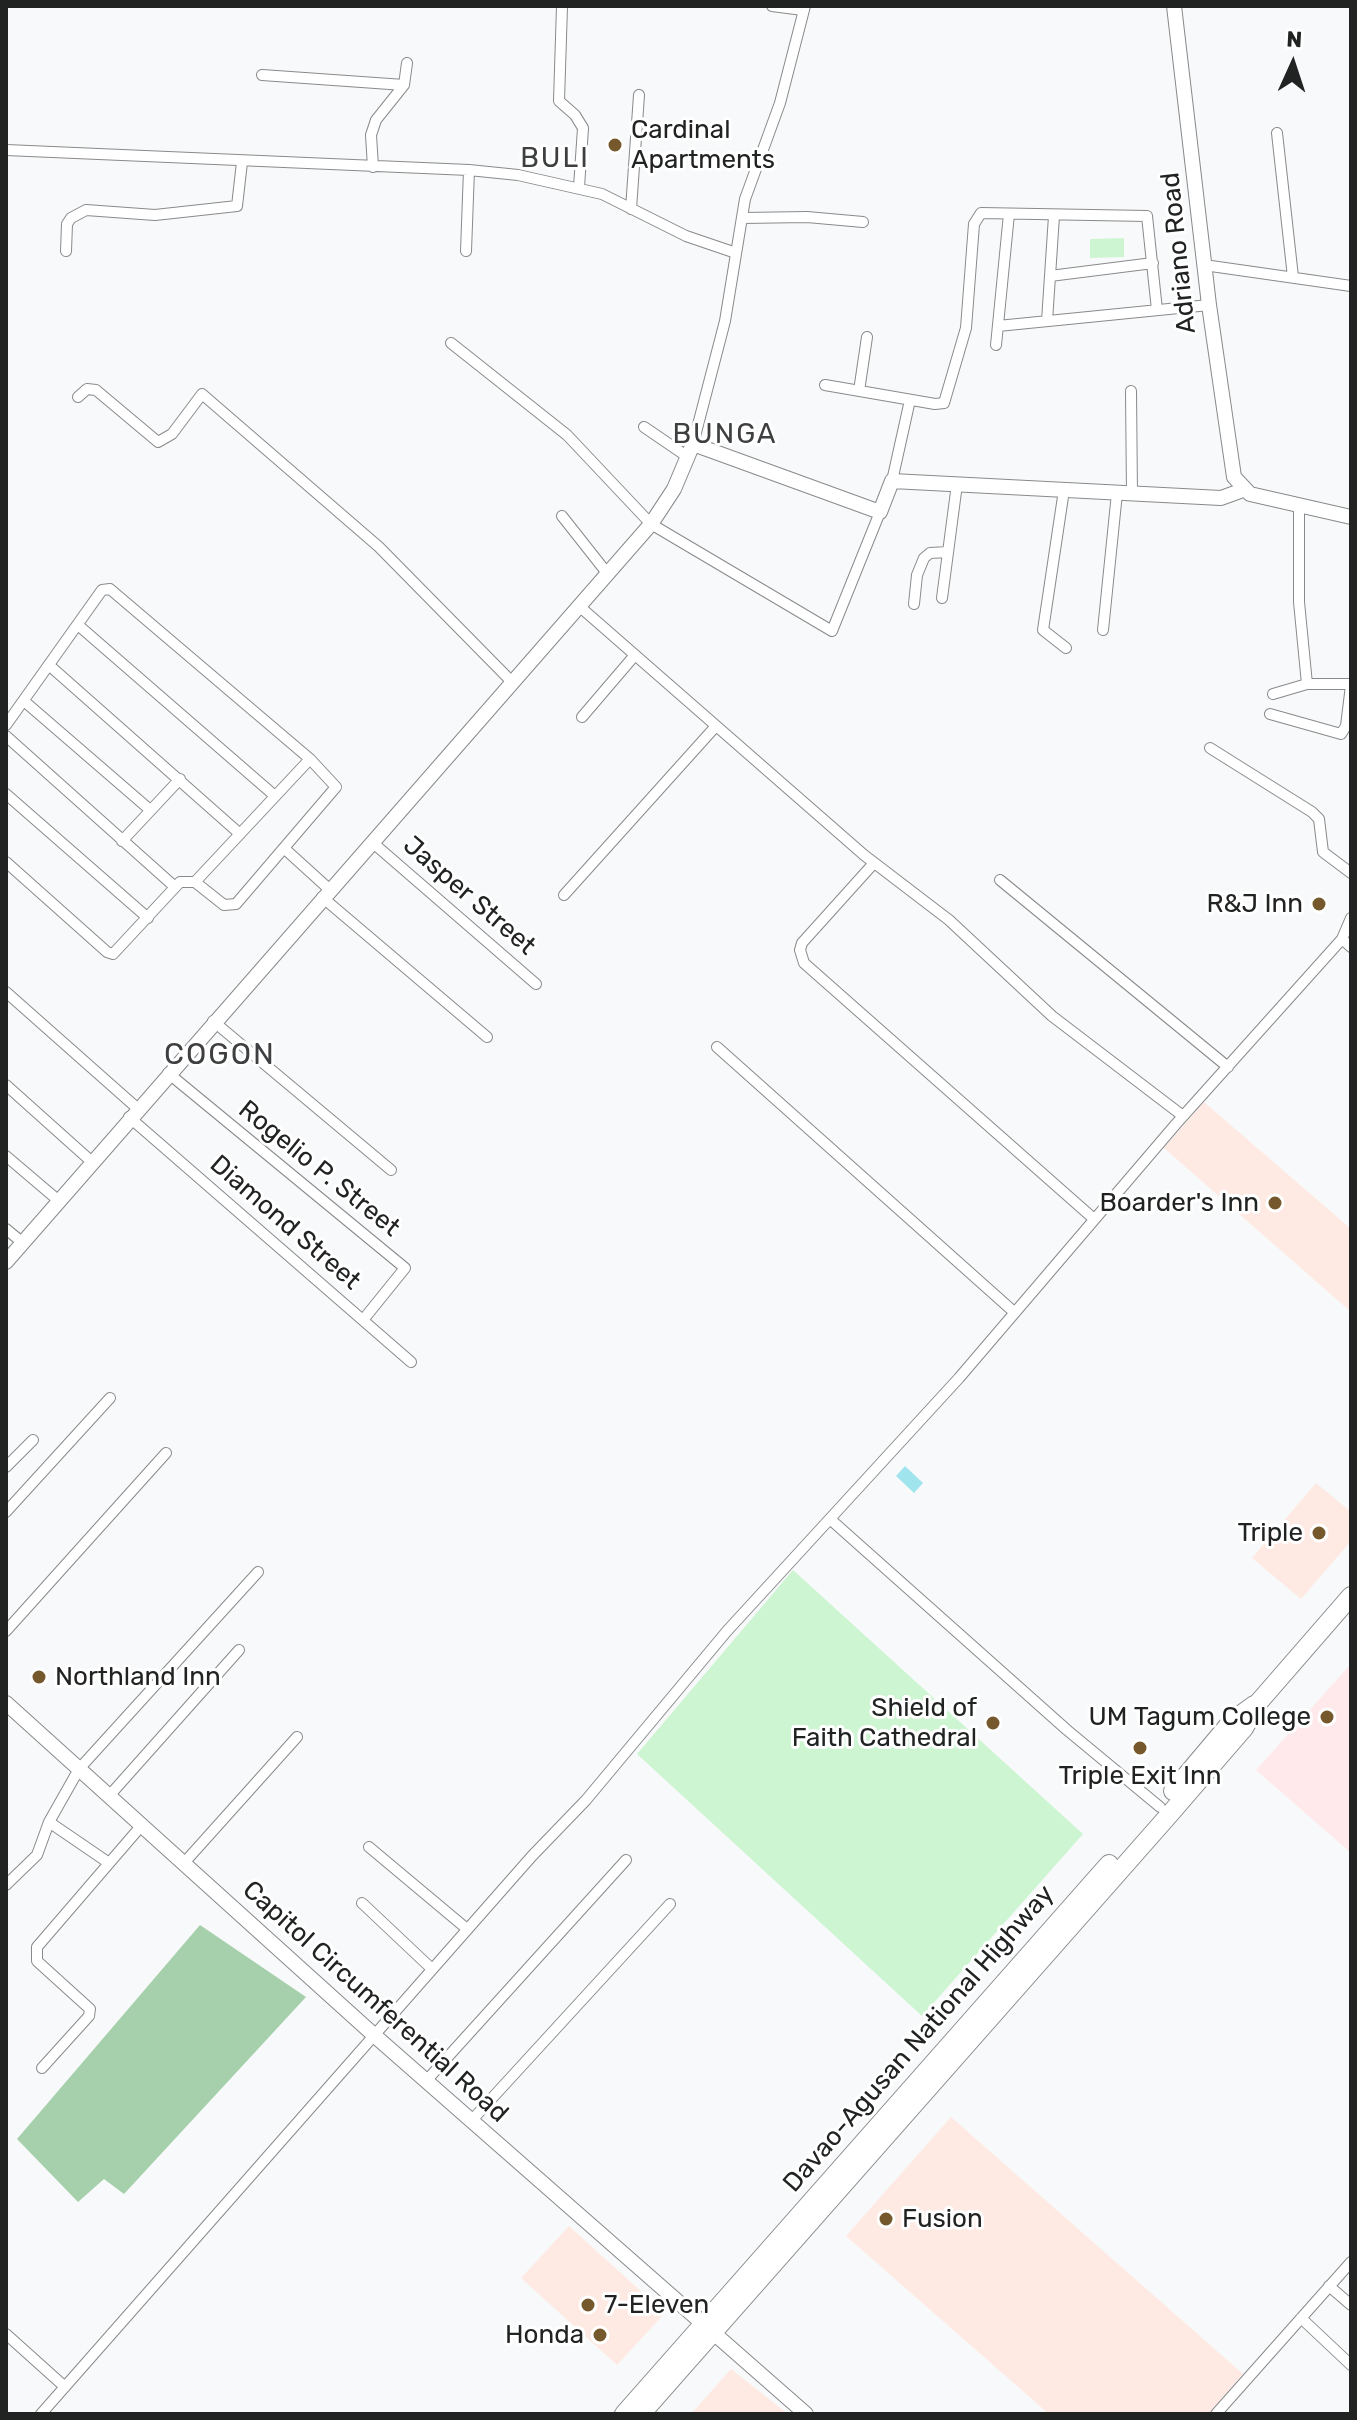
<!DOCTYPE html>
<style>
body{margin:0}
#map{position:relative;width:1357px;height:2420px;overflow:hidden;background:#f8f9fa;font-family:Rubik,sans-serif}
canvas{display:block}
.frame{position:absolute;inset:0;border:8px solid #212222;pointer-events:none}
.north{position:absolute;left:1253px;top:24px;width:80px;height:80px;-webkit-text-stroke:6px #fff;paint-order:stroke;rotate:3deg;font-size:22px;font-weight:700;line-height:32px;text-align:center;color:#212222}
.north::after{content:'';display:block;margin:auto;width:28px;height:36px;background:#212222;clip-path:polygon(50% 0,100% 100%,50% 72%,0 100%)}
</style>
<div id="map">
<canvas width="1357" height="2420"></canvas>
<div class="frame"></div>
<div class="north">N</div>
</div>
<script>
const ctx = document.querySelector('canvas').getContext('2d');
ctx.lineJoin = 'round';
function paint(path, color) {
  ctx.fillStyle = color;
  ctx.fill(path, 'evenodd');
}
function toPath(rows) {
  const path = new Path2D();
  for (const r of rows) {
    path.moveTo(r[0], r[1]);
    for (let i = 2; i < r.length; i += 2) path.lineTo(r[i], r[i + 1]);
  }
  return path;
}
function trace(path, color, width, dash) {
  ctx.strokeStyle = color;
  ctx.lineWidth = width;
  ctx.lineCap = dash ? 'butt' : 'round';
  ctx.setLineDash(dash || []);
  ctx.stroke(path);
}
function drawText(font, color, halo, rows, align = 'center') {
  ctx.font = font + ' Rubik,sans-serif';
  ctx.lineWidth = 6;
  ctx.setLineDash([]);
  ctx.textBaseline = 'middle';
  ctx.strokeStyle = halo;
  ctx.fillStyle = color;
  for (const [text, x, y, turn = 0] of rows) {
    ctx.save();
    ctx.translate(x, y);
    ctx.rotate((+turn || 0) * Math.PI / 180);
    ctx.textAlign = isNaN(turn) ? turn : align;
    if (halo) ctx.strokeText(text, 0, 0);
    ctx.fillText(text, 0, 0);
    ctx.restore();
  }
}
paint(toPath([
 [1204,1102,1351,1229,1351,1312,1164,1148],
 [1316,1483,1351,1512,1351,1541,1301,1599,1252,1558],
 [951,2117,1243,2374,1208,2414,1049,2414,846,2236],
 [569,2226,665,2313,617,2365,521,2278],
 [731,2369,788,2414,691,2414]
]), '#feeae3');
paint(toPath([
 [1351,1664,1351,1853,1256,1770]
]), '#ffe9ea');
paint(toPath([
 [1124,238,1124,257,1090,258,1090,239],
 [793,1570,1083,1834,922,2016,637,1754]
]), '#cdf5d2');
paint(toPath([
 [200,1925,306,1997,124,2194,104,2179,78,2202,17,2139]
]), '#a5d0ab');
paint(toPath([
 [905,1466,923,1483,914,1493,896,1476]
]), '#a0e5ed');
const street = toPath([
 [562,6,559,101,575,115,583,128,579,187],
 [772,6,803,10],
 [262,75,404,85],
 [1277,133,1293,277],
 [6,150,469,170,518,175,602,194,686,236,736,253],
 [373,167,371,135,376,120,404,85,407,63],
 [631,209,639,95],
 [742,218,807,217,863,222],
 [66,251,67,224,71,218,86,210,155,215,237,206,242,162],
 [466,251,469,170],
 [1204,265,1351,286],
 [1050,276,1153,263],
 [1047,321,1054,216],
 [998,326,1209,305],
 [451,343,567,435,651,524,832,631,880,512],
 [996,345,1009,214],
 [825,385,935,404,944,403,966,328,974,224,981,213,1147,216,1157,310],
 [859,391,867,337],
 [1131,391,1132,494],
 [78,397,87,389,96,390,158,442,172,434,202,394,379,547,513,683],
 [644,427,688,457],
 [693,444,725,321,745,199,780,103,805,6],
 [892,481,910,400],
 [1064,490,1043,630,1066,648],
 [1299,506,1299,602,1307,684],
 [562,516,607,573],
 [942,598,957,484],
 [914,604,917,575,924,558,930,553,948,552],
 [579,606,864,855,949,920,1052,1016,1183,1116],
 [78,625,275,796],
 [1103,630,1117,493],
 [50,666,240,834],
 [1273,694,1307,684,1351,684],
 [24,701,149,809],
 [1270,714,1341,734,1346,726,1351,685],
 [582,717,635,655],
 [6,725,102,590,110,589,310,759,336,787,236,904,224,905,195,882,180,882,113,954,107,952,6,862],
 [6,736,175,887],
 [1210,748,1312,812,1319,819,1323,852,1351,873],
 [6,794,148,918],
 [122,841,180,779],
 [372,842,536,984],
 [286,850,329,889],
 [874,863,802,943,800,950,804,963,1094,1219],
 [1000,880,1228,1067],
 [195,882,310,759],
 [564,895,716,726],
 [322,897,487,1037],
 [1342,939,1351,918],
 [6,992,137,1108],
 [213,1021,391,1170],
 [717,1047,1014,1312],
 [168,1073,405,1268,363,1320],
 [6,1085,92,1162],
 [129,1117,411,1362],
 [6,1156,59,1201],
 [6,1229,23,1243],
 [6,1467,33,1440],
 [6,1512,110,1398],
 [830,1519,1067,1730,1160,1807],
 [6,1631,166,1453],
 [109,1796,239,1650],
 [49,1822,79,1769,258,1572],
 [369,1847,467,1929],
 [184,1863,297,1737],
 [6,1885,37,1855,49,1822,109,1863],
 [362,1903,432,1969],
 [42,2068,89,2016,90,2009,37,1961,37,1947,142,1825],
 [426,2081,626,1860],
 [472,2120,670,1904],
 [1329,2286,1351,2305],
 [1301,2318,1351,2365],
 [6,2334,65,2387],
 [41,2414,532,1856,586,1800,727,1631,959,1378,1176,1124,1342,939,1351,947],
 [1216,2414,1351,2262]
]);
const secondary = toPath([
 [1174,6,1209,305,1234,477,1250,494,1351,517],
 [6,1262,651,524,674,489,693,444,880,512,892,481,1221,498,1243,490],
 [6,1703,375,2036,806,2414]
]);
const highway = toPath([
 [1173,1791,1232,1721,1254,1705],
 [624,2414,1109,1864],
 [641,2414,1169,1815,1244,1728,1258,1703,1351,1596]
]);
trace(street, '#898a8b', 12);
trace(secondary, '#898a8b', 16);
trace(highway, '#898a8b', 20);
trace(street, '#fff', 10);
trace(secondary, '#fff', 14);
trace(highway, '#fff', 18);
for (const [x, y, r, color] of [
 [615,145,8,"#75592c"],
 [1319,904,8,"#75592c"],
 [1275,1203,8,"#75592c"],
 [1319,1533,8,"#75592c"],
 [39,1677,8,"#75592c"],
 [1327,1717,8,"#75592c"],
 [993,1723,8,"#75592c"],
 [1140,1748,8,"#75592c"],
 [886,2219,8,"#75592c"],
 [588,2305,8,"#75592c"],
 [600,2335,8,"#75592c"]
]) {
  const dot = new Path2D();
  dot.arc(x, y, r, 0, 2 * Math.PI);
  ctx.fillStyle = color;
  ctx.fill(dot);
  trace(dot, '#fff', 3);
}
drawText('26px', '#212222', '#fff', [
 ["Cardinal",631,130,"left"],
 ["Apartments",631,160,"left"],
 ["R&J Inn",1303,904],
 ["Boarder's Inn",1259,1203],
 ["Triple",1303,1533],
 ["Northland Inn",55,1677,"left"],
 ["Shield of",977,1708],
 ["Faith Cathedral",977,1738],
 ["UM Tagum College",1311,1717],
 ["Triple Exit Inn",1140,1776,"center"],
 ["Fusion",902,2219,"left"],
 ["7-Eleven",604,2305,"left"],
 ["Honda",584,2335]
], 'right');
drawText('26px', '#212222', '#fff', [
 ["Adriano Road",1179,253,-96],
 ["Jasper Street",469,896,41],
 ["Rogelio P. Street",319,1169,39],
 ["Diamond Street",285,1223,41],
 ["Capitol Circumferential Road",375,2002,42],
 ["Davao-Agusan National Highway",919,2039,-49]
]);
ctx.letterSpacing = '2px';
drawText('28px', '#3e3f40', '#fff', [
 ["BULI",555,159],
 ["BUNGA",725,435]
]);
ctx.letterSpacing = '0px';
ctx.letterSpacing = '2px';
drawText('30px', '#3e3f40', '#fff', [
 ["COGON",220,1055]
]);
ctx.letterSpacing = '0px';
</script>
